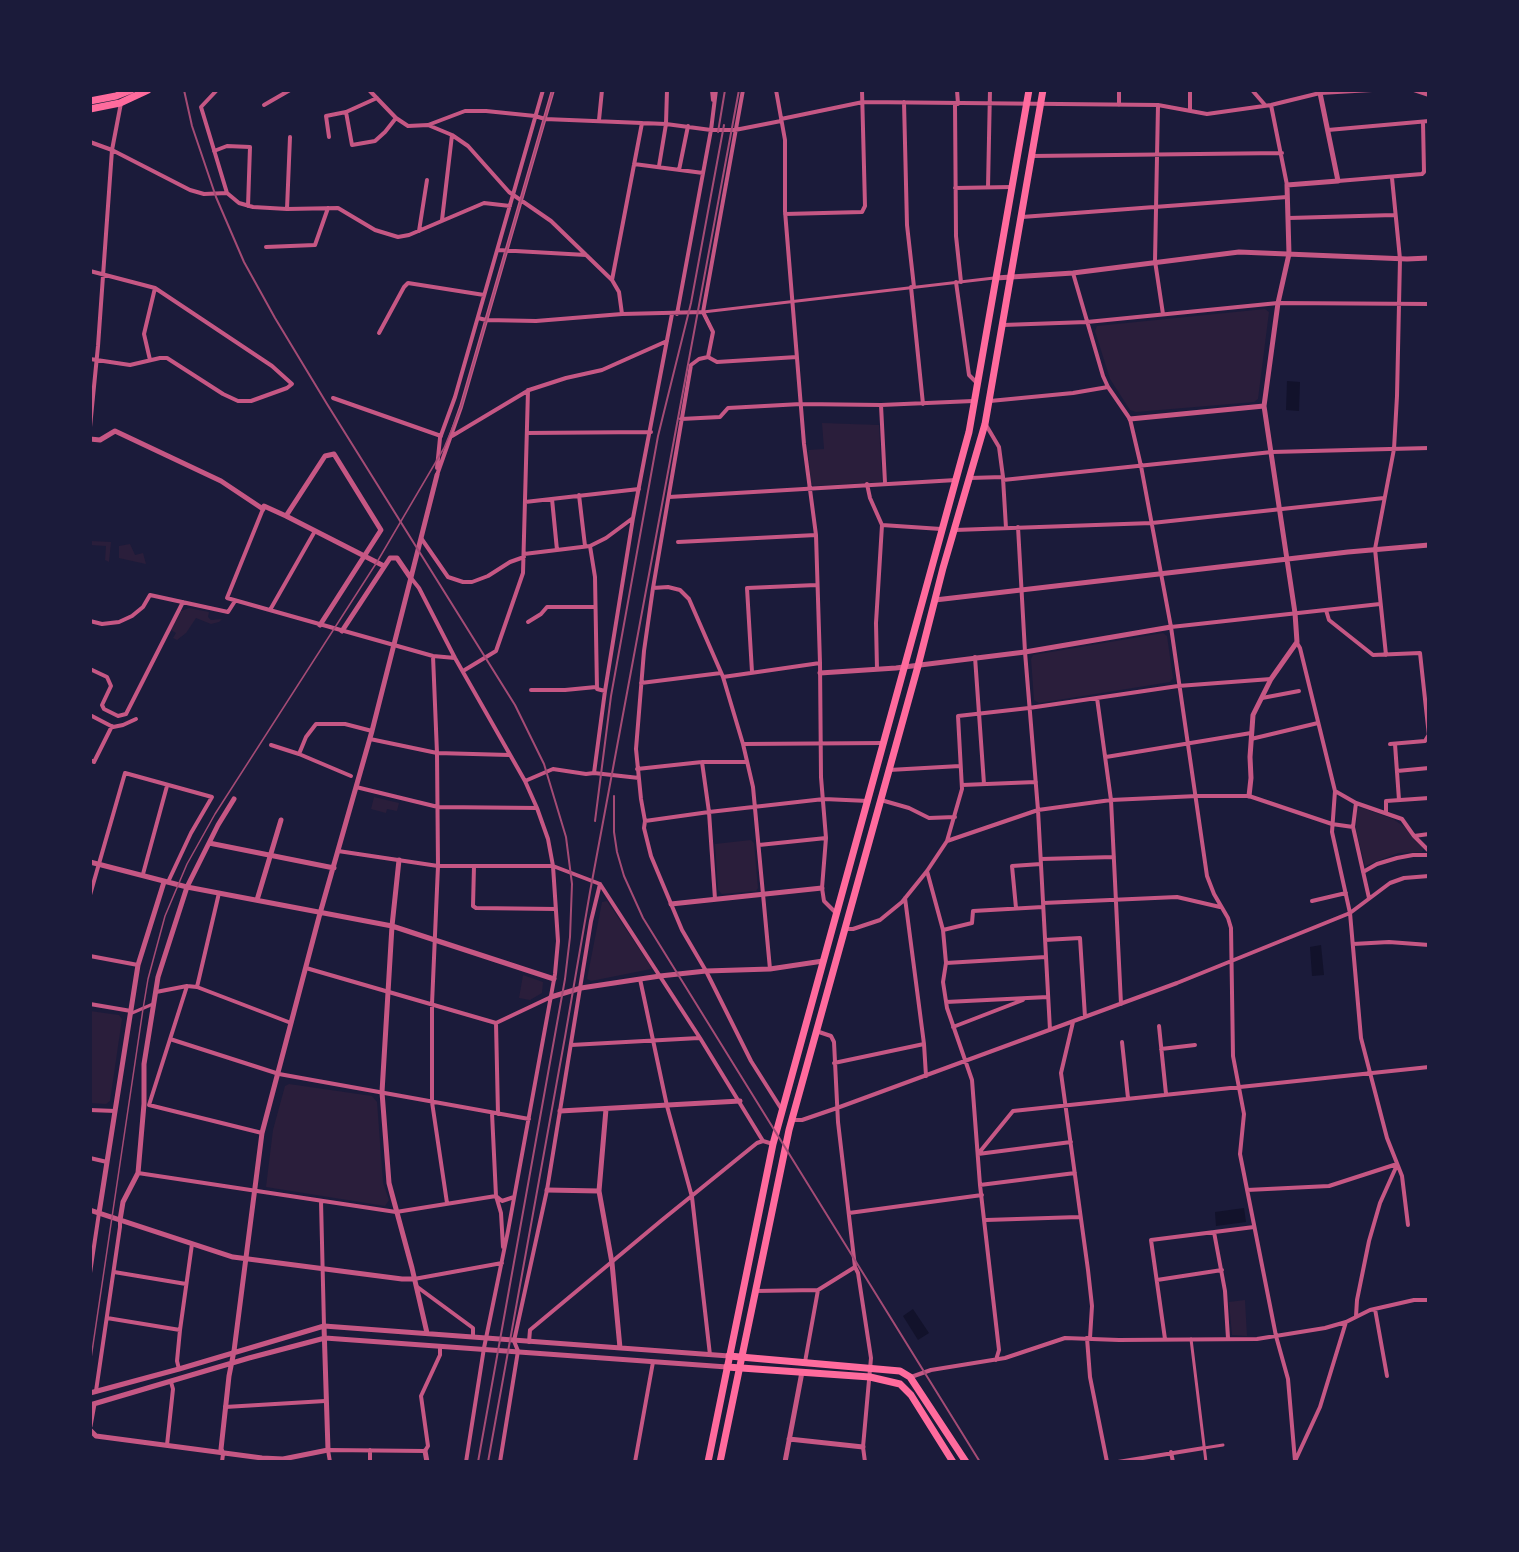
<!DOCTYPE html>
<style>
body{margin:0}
#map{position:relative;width:1519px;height:1552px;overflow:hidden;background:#1b1b3a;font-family:Montserrat,sans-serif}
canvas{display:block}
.frame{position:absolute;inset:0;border:92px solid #1b1b3a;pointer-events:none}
</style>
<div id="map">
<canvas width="1519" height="1552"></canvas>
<div class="frame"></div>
</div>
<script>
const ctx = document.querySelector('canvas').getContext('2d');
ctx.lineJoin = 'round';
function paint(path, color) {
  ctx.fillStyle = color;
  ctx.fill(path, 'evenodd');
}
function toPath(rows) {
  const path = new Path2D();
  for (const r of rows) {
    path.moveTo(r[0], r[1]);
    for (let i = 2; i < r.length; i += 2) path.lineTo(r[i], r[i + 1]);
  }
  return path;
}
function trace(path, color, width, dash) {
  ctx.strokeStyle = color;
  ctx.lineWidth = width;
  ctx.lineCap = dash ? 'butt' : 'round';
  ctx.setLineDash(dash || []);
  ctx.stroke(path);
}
paint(toPath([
 [1265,309,1269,312,1258,399,1254,402,1136,412,1130,410,1110,379,1095,331,1097,326],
 [822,423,879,425,882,482,814,486,811,484,808,450,824,449],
 [90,541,111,542,109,562,105,560,106,546,90,545],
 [130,544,135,555,143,553,146,564,119,558,119,546],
 [189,608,209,612,208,617,211,620,222,619,219,622,211,624,196,618,186,633,177,640,173,638,176,633,171,630,181,611],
 [1163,633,1167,636,1173,678,1170,682,1039,703,1034,700,1031,659,1033,655],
 [374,797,399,803,397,811,387,809,386,813,371,809],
 [1360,807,1393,819,1406,828,1415,841,1424,848,1422,852,1398,853,1365,866,1356,830,1357,809],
 [751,840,754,843,758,888,756,891,722,894,718,890,715,844],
 [607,901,650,965,651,969,591,981,587,979,602,902],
 [523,975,543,982,542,993,530,1000,519,998],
 [90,1011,119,1015,122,1019,110,1101,106,1104,90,1103],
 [289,1084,372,1096,377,1102,383,1183,389,1200,385,1206,266,1187,273,1130,285,1086],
 [1245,1300,1247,1336,1232,1335,1229,1302]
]), '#2a1e3b');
paint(toPath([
 [1287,381,1300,382,1299,411,1286,410],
 [1321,945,1324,975,1312,976,1310,947],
 [1244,1208,1246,1222,1216,1226,1215,1212],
 [913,1309,929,1333,918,1340,903,1316]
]), '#12122b');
trace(toPath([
 [703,312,994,278],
 [132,1013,153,1004],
 [1191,1339,1206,1462],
 [1204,1448,1223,1445]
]), '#c65784', 3);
trace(toPath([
 [217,90,201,107,227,193,239,203,253,207,287,209,338,208,375,230,398,237,409,235,484,203,510,206],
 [369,90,396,118,408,126,428,125,452,135,468,146,509,192,551,221,612,280,619,292,622,314],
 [712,90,713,100],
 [776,90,785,140,785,211,804,444,816,535,820,663,821,777,826,838,822,888,824,901,836,913],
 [957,90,958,104],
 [1119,90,1119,105],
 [1190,90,1190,111],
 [1252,90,1265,105],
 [1414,90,1429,95],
 [377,98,346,112,352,145,375,141,385,132,396,118],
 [904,102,907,225,914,287],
 [955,104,956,236,961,282],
 [264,105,290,90],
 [1158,105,1155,261,1163,314],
 [1271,105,1287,185],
 [781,119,863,102,1158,105,1207,114,1271,105,1320,93,1372,90],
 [599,120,602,90],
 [428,125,465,111,486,111,535,116,545,119,666,124,711,130,735,130,781,121],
 [1328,130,1429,121],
 [329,137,326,116,346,112],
 [90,142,112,150,190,190,204,194,227,193],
 [214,151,227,146,250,147,248,206],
 [1032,156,1282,153],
 [634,164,703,173],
 [659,166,666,124,667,90],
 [679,170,688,126],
 [1338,181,1422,174,1424,172,1423,122],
 [988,187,990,90],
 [955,188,1011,187],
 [287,209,290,137],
 [785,214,862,212,865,206,862,90],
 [1022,217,1287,197],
 [1289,218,1394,215],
 [442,220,452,135],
 [419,231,427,180],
 [266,247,315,245,328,208],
 [498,250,586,255],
 [90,271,155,288,272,366,292,384,287,388,251,401,238,401,223,394,167,358,160,358,130,365,90,359],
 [1073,273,1103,376,1108,387,1130,419,1141,466,1171,627,1207,876,1214,894,1228,918,1231,928,1233,1056,1244,1114,1240,1154,1276,1336,1288,1379,1295,1461],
 [612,280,642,123],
 [956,282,969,375,977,383],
 [911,287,923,404],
 [677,314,711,130,716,90],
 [478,318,486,320,536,321,622,314,703,312],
 [1003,325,1087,322,1278,303,1429,304],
 [379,333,404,287,408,283,484,295],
 [708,357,713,332,703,312,743,90],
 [150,360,144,334,155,288],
 [333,398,441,436],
 [990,401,1073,393,1108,387],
 [881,405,885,483],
 [681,419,720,417,728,408,801,404,881,405,973,401],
 [90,427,98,346,112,150,121,103],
 [527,433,651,432],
 [452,436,529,390,566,378,602,370,667,341],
 [437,468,440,438,455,397,543,90],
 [437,475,461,407,553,90],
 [970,478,1003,477,999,447,986,425],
 [1003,478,1006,528],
 [1003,480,1272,452,1429,448],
 [867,484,870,498,882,525,876,623,877,669],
 [579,495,585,546],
 [669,497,956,480],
 [552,499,557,550],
 [525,502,639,489],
 [263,509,227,598,433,656,455,658],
 [882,525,941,529],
 [1018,527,1025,652,1038,810,1111,800,1197,796,1249,796,1332,824,1353,827],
 [955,530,1152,523,1384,498],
 [421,538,448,577,463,582,472,582,488,576,510,562,524,557],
 [678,542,816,535],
 [590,546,595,577,597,689,605,691,594,773],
 [524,554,590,546,606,538,633,518],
 [411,578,419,588,455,658,525,781,537,808,548,839,553,866,558,941,555,974,508,1231,484,1348,466,1462],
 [653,588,668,587,680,590,689,599,723,677,743,744,753,787,770,969],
 [270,610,315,531],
 [1326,610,1329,620,1373,655,1420,653,1429,736],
 [90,621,102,624,119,622,132,616,143,607,150,595,228,612,235,601],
 [528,622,541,614,547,607,595,607],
 [1171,627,1380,604],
 [1297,643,1300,648,1335,791,1332,832,1350,913,1361,1038,1387,1138,1402,1176,1408,1225],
 [1386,655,1375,549,1394,449,1397,396,1400,259,1392,178],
 [433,656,437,753,438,866,432,1004,432,1102,447,1203],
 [975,657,984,784],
 [90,669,107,677,111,686,102,705,104,709,118,716,126,714,183,602],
 [463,671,496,651,523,573,528,390],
 [752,672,747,588,816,585],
 [723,677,820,663],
 [641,683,721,673],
 [531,690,565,690,596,687],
 [605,691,633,518,672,314],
 [1097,698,1111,800,1121,1004],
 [1262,698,1299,691],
 [90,715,113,727,123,725,136,719],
 [370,739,437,753,509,755],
 [1251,739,1318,723],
 [743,744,883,743],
 [1390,744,1425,741,1428,736],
 [1395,744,1399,800],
 [271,745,299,754],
 [1106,757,1251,733],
 [90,760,94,762,112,726],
 [702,762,709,812,715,899],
 [637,769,702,762,746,762],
 [889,770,960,766],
 [1397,771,1429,768],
 [351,776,299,754,306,737,316,724,345,724,372,731],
 [525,781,553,769,586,774,594,773,639,778],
 [962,785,1036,782],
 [356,787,438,807,537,808],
 [1335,791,1356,803,1353,827,1369,898],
 [881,800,909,808,929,818,955,817],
 [1356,803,1402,819,1414,836,1429,851],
 [1386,812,1386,801,1429,798],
 [645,821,709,812,824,799,868,801],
 [1414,836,1429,834],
 [947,841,962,789,958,716,1029,708,1178,686,1271,679],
 [759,845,826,838],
 [338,851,438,866,553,866,600,884,700,1038,763,1141],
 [1041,859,1114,857],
 [474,866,473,906,476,908,556,909],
 [927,871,943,930,946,963,943,982,947,1008,972,1080,980,1185,999,1350,996,1360],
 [1363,872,1377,864,1397,858,1413,855,1429,855],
 [143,874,167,786],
 [90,895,125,773,212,797,191,833,168,882],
 [905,898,924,1044,926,1076],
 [1312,901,1346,893],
 [1043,903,1177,897,1220,907],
 [1016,908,1012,866,1041,864],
 [845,929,853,929,880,920,902,902,927,871,947,841,1038,810,1050,1030],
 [943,930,972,923,973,911,1043,907],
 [1045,940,1080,938,1085,1017],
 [1353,944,1389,942,1429,945],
 [90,956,138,965],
 [946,963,1046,957],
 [306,968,496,1023,551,997],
 [640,979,667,1106,692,1197,710,1355],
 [187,986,197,987,291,1023],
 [197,987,219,893],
 [946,1002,1048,997],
 [90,1004,131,1011],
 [1073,1022,1061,1073,1088,1270,1092,1306,1090,1338],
 [496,1023,498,1114],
 [1159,1026,1166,1094],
 [953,1027,1023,1000],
 [816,1031,831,1036,834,1042,838,1122,855,1267],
 [170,1039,279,1074,529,1119],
 [1122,1042,1128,1098],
 [571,1045,699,1038],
 [1161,1049,1195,1045],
 [834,1063,924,1044],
 [149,1105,187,986,156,992],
 [149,1105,262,1133],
 [90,1110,115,1111],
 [782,1110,751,1061,706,971,682,930,651,856,644,828,645,821,641,799,636,749,644,651,653,588,691,365,699,359,708,357,717,362,797,357],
 [492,1113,496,1196,501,1213,503,1247],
 [792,1120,802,1120,837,1108,1177,983,1350,913,1390,883,1404,878,1429,876],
 [978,1154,1013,1111,1429,1067],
 [978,1154,1071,1142],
 [90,1158,107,1162],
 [138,1173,396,1212,496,1196,502,1201,514,1197],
 [980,1185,1075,1173],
 [1247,1190,1329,1186,1397,1164],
 [321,1201,324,1326],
 [849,1213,982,1195],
 [986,1220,1079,1217],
 [1214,1232,1225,1291,1228,1338],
 [114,1272,186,1284],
 [90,1273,99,1213],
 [414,1279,502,1263],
 [1157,1280,1222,1270],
 [416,1286,473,1328,473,1337],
 [755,1291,818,1290,855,1267,858,1273,871,1358,863,1447,865,1462],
 [1375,1309,1387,1376],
 [1356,1316,1357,1300,1369,1241,1380,1203,1397,1165],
 [107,1318,180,1330],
 [1087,1338,1090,1377,1107,1462],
 [1165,1339,1151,1240,1254,1227],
 [529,1342,530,1330,662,1220,757,1143,763,1141,773,1144],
 [805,1362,818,1290],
 [179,1369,177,1361,180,1330,192,1244],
 [911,1377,931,1370,1005,1358,1065,1338,1119,1340,1257,1339,1325,1328,1346,1322,1370,1310,1414,1300,1429,1300],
 [96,1391,120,1227,120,1220],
 [225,1407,325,1401],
 [167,1445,173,1389,171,1382],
 [1171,1452,1173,1462],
 [1296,1459,1320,1407,1346,1322],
 [222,1462,223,1454],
 [330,1462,328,1450,425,1451,428,1446,421,1396,440,1355,440,1346],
 [370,1462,370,1450],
 [500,1462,518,1351,514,1341,547,1190,591,921,600,884],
 [635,1462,653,1362],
 [1118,1462,1204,1448]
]), '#c65784', 4);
trace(toPath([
 [996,278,1073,273,1239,252,1407,259,1429,258],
 [1130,419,1264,406],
 [90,439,100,440,115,431,221,481,263,509,264,506,286,516,384,566],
 [286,516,325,456,334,454,381,530,320,625],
 [935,600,1348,552,1429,545],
 [342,631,390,558,397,558,410,577],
 [820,673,896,668,1025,652,1171,627],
 [1249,796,1251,778,1250,757,1253,715,1271,679,1297,642,1295,613,1264,406,1278,303,1289,254,1287,185,1338,181,1320,93],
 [209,843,334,868],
 [399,860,392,926,382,1092,389,1183,412,1268,427,1333],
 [90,862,187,887,392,926,554,979],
 [257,900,281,820],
 [671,904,822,888],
 [551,997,581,988,660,976,706,971,770,969,823,961],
 [606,1109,599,1191,612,1263,620,1348],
 [560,1111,740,1101],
 [547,1190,599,1191],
 [90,1210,233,1257,402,1279,414,1279],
 [99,1213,138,965,164,882],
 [120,1220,123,1202,138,1173,144,1104,144,1064,158,977,187,887,218,825,234,799],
 [90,1393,179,1369,324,1326,729,1356],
 [90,1405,249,1358,325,1338,727,1367],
 [90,1426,94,1404],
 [90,1430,96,1436,262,1458,283,1459,328,1450,324,1326],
 [789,1439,863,1447],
 [425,1451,427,1462],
 [223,1454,221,1449,229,1376,234,1351,262,1133,319,917,372,731,437,475],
 [785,1462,802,1372]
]), '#c65784', 5);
trace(toPath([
 [90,101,116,96,131,90],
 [90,109,120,103,148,90],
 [729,1356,900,1371,910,1377,966,1462],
 [727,1367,870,1377,900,1384,911,1395,953,1462]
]), '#ff6b9d', 7);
trace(toPath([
 [708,1462,773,1144,969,432,1029,90],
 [720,1462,789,1130,918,666,943,568,985,424,1043,90]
]), '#ff6b9d', 7);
trace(toPath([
 [90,1365,143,1009,148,979,165,916,187,864,215,814,377,562,444,448,461,407,553,90]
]), '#a44b75', 1.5);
trace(toPath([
 [184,90,192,126,216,197,244,262,275,318,327,404,515,705,544,764,566,837,572,884,570,937,565,979,478,1462],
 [718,132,725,90],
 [614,796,614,832,617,852,624,876,643,918,980,1462],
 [595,821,611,696,658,436,691,303,724,125],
 [488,1462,565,1037,590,892,739,90]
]), '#a44b75', 2);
</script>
